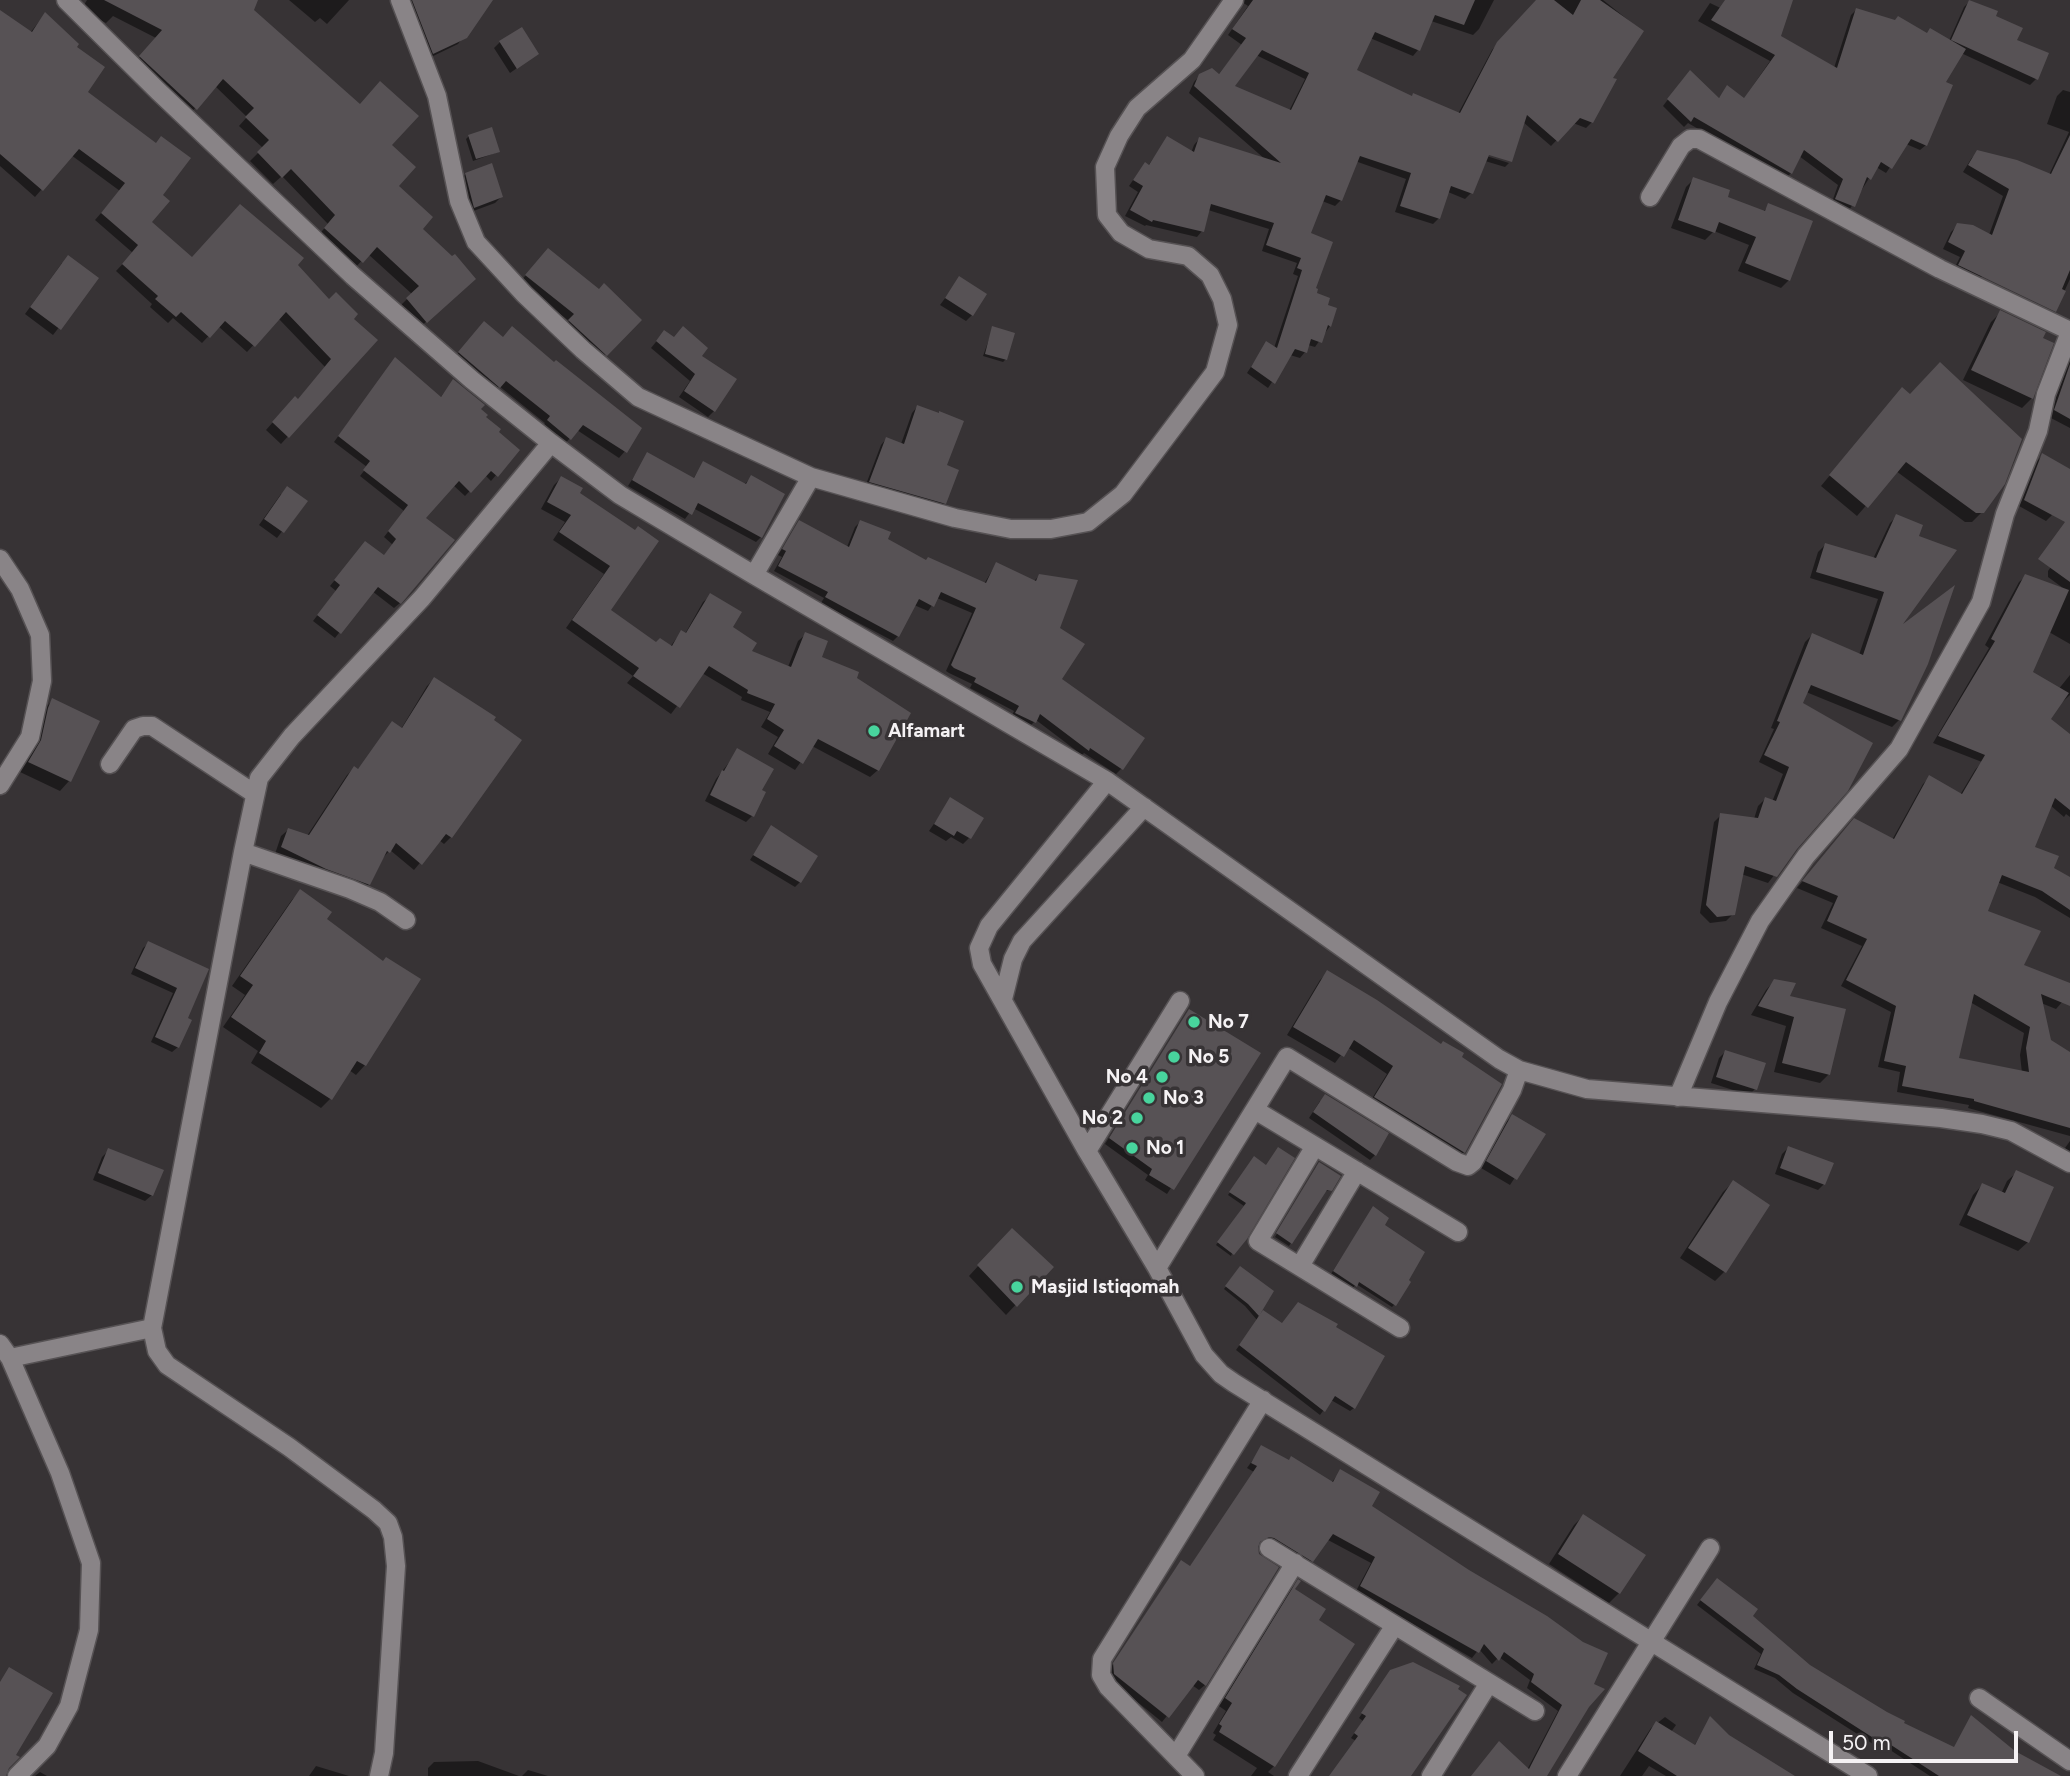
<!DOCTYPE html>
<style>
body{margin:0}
#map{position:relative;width:2070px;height:1776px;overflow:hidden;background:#373335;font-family:Figtree,sans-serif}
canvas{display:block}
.scale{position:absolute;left:1829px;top:1731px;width:189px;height:32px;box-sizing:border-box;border:4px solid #f5f2f4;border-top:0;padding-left:9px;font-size:21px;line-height:24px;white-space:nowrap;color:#f5f2f4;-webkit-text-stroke:5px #373335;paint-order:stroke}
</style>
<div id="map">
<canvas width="2070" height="1776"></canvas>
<div class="scale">50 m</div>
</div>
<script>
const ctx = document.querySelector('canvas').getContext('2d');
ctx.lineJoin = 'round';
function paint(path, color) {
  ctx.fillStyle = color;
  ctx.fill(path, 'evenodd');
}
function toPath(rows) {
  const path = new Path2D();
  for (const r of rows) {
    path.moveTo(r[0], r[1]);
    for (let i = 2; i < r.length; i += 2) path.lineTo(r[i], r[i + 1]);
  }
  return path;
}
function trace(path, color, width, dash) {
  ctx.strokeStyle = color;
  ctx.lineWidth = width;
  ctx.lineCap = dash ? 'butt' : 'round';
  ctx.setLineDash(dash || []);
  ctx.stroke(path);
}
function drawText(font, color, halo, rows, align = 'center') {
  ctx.font = font + ' Figtree,sans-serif';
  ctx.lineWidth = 7;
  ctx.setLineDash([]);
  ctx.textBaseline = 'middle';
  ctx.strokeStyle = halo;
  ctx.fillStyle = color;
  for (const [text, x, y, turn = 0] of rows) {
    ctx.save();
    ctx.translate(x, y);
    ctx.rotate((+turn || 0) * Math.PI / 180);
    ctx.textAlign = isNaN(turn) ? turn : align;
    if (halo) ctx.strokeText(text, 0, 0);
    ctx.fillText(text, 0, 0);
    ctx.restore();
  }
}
paint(toPath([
 [87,0,256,0,252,10,390,146,396,186,420,229,466,286,418,329,399,307,412,294,368,254,354,269,317,237,328,224,282,176,273,184,250,161,263,148,239,126,247,117,215,86,188,116,133,65,156,38,113,16,106,23,81,10],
 [289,0,349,0,327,24,320,18,315,22],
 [403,0,491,0,458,44,427,59],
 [1243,0,1494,0,1479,29,1473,35,1431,21,1418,50,1413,56,1370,38,1355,70,1411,98,1458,114,1492,50,1538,0,1603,0,1642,31,1611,78,1592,122,1586,128,1573,123,1551,146,1523,122,1511,161,1481,151,1480,154,1509,163,1505,167,1485,161,1471,193,1465,199,1448,192,1439,218,1433,224,1395,212,1406,179,1355,161,1341,200,1335,206,1322,201,1309,234,1314,294,1325,306,1330,326,1315,347,1308,345,1305,352,1300,358,1290,355,1268,388,1247,373,1266,344,1274,348,1298,276,1293,274,1297,263,1262,251,1269,229,1208,210,1202,231,1197,237,1146,225,1145,226,1125,216,1138,192,1129,186,1140,170,1145,164,1148,166,1167,138,1191,153,1194,145,1199,139,1266,160,1189,93,1194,82,1200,75,1218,75,1242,45,1228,35,1248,6,1242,2],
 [1256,55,1305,79,1289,111,1232,87],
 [1763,0,1791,0,1779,37,1834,68,1851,15,1856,10,1949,41,1964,7,1970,1,1993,17,2015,41,2047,54,2036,79,2030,85,1961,53,1944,83,1926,145,1920,150,1906,144,1886,173,1876,167,1848,212,1831,205,1838,185,1799,156,1791,173,1785,179,1688,123,1684,127,1663,106,1684,78,1718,99,1727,88,1743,100,1770,61,1698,21,1710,3,1756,25],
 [0,12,30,33,45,14,74,47,86,92,161,195,150,222,192,259,296,265,329,301,375,340,281,444,266,430,288,405,297,401,325,367,278,318,247,352,218,326,202,343,173,318,168,323,150,307,152,304,116,271,133,253,95,220,120,191,71,155,35,197,0,166],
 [500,42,537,54,510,73,494,48],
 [2063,90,2070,92,2070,279,2064,292,1982,276,1976,283,1953,271,1960,257,1943,249,1951,232,1958,225,1989,235,2003,196,1963,172,1971,159,1977,152,2049,175,2069,132,2047,124,2057,96],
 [469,136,498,152,473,161,466,139],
 [466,174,501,197,495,203,468,213,459,180],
 [1694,179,1726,198,1763,212,1769,206,1789,280,1781,288,1738,271,1749,245,1714,231,1705,240,1671,228,1686,187],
 [542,256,639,320,600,360,564,327,569,321,520,282],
 [62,263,97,278,53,335,25,314],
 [960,278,972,315,966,321,940,305],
 [2001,312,2041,338,2032,398,2022,408,1963,380,1991,322],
 [993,328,1006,359,1003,362,983,356],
 [478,330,502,339,625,451,619,458,577,430,564,445,542,427,545,423,499,386,493,393,453,359],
 [664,332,699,356,714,411,708,417,679,397,690,381,651,348],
 [2070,359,2070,428,2049,417],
 [391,364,440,398,449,386,479,409,496,432,517,450,491,481,485,475,465,496,453,485,424,518,400,603,394,608,372,591,335,638,313,621,336,591,330,586,360,549,383,557,393,545,384,537,404,511,360,476,367,467,334,442],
 [1902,389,1982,512,1972,522,1965,522,1896,471,1857,516,1821,486],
 [917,407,944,466,944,503,939,508,865,487,881,445,886,439,901,444,912,413],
 [648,454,693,479,703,463,744,485,751,477,761,537,756,542,693,508,685,519,628,486],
 [2042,456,2070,471,2070,481,2052,515,2046,521,2019,506,2036,462],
 [561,478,578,494,635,532,609,610,656,644,670,647,681,632,685,634,703,602,711,595,730,628,749,652,788,667,798,641,806,634,820,658,855,679,878,770,870,777,812,746,795,770,768,754,778,737,761,727,770,712,741,700,742,697,702,673,671,714,627,683,633,676,566,628,604,574,553,540,565,522,541,509,554,485],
 [281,494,305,501,277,538,259,525],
 [1897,516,1899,720,1892,727,1806,692,1800,704,1796,847,1768,883,1741,874,1733,914,1726,921,1710,923,1700,913,1714,822,1721,815,1754,819,1758,806,1765,799,1772,802,1783,774,1759,762,1774,729,1771,728,1805,642,1812,635,1859,655,1878,599,1810,578,1818,552,1825,545,1873,559,1890,523],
 [860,522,886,540,925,562,984,584,996,564,1033,582,1039,576,1058,629,1060,679,1142,738,1121,769,1116,774,1084,753,1082,755,1036,720,1029,727,1011,718,1014,711,970,688,972,684,949,673,946,671,972,613,937,598,928,611,914,605,898,636,893,641,821,603,824,598,774,571,782,557,778,555,799,523,847,547,855,527],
 [2070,540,2070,644,2049,632,1993,758,2070,736,2070,817,2066,814,2064,817,2050,805,2033,848,2052,869,2070,879,2070,918,2035,897,1997,882,1985,912,2021,966,2070,985,2070,993,2056,1009,2041,1003,2050,1041,2070,1054,2070,1136,1968,1108,1969,1105,1897,1092,1900,1072,1878,1067,1891,1012,1841,986,1862,946,1821,928,1833,903,1797,888,1848,827,1892,840,1923,784,1930,777,1960,795,1975,770,1982,762,1933,743,1989,648,1985,645,2019,582,2026,576,2063,588,2048,577,2048,571],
 [1970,1002,2024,1033,2020,1055,2022,1073,1957,1059],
 [2070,675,2070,695,2056,708,2049,701],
 [434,679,451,837,444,844,439,840,414,870,390,850,382,859,369,884,362,891,275,854,281,836,288,830,307,836,347,775,354,768,357,770,401,729,427,686],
 [53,700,69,781,60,791,20,772,32,751,39,719,43,710],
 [738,751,759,791,752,816,746,822,705,801,716,779],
 [951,799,969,838,963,844,951,837,946,841,929,831],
 [771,827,800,882,795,887,750,860],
 [300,891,325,920,365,1065,356,1075,349,1070,330,1099,321,1108,251,1063,258,1051,223,1027,245,995,232,986,291,901],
 [149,943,207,970,185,1019,178,1047,172,1052,151,1042,173,993,131,974,143,948],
 [1327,973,1440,1045,1464,1152,1456,1159,1368,1105,1387,1074,1347,1047,1335,1063,1287,1035,1320,980],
 [1775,980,1788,997,1829,1074,1820,1083,1774,1072,1786,1026,1751,1015,1766,990],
 [1189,1011,1259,1053,1167,1194,1145,1180,1148,1175,1105,1144],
 [1725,1052,1755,1089,1749,1095,1711,1083,1719,1058],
 [1320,1101,1375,1155,1370,1160,1309,1118],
 [1512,1116,1543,1135,1510,1185,1481,1168,1506,1122],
 [2070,1141,2070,1152,2065,1148],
 [1788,1148,1824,1184,1818,1190,1775,1174,1782,1154],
 [109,1150,152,1195,145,1201,93,1180,102,1157],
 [1252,1161,1266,1167,1231,1256,1216,1245,1244,1206,1228,1195],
 [1316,1167,1330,1190,1323,1192,1289,1246,1275,1237],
 [2017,1172,2028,1242,2018,1251,1959,1225,1973,1195,1982,1185,2001,1194,2007,1181],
 [1733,1182,1724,1272,1715,1281,1680,1258,1723,1192],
 [1371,1211,1382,1225,1394,1305,1392,1307,1356,1284,1353,1288,1331,1274],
 [1002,1240,1051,1267,1006,1315,969,1276],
 [1241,1268,1272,1292,1257,1319,1264,1312,1282,1325,1334,1328,1354,1408,1350,1411,1331,1400,1320,1415,1236,1350,1257,1320,1245,1306,1224,1289],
 [1262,1447,1331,1483,1340,1472,1370,1506,1592,1685,1587,1706,1546,1776,1473,1776,1527,1770,1558,1711,1527,1688,1530,1680,1499,1657,1492,1664,1479,1649,1472,1658,1356,1591,1371,1563,1328,1540,1307,1566,1269,1543,1262,1541,1257,1544,1205,1685,1199,1690,1192,1685,1162,1722,1108,1678,1109,1670,1176,1568,1189,1568,1254,1472,1247,1468],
 [1583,1516,1619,1593,1609,1603,1549,1564,1574,1525],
 [1296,1584,1292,1590,1317,1621,1274,1766,1268,1772,1274,1776,1251,1776,1257,1768,1213,1740,1216,1735,1213,1733,1226,1711,1219,1706,1291,1589],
 [1713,1584,1809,1667,1901,1724,1953,1749,2014,1753,2056,1776,1930,1776,1887,1748,1884,1751,1793,1693,1775,1678,1754,1669,1761,1654,1697,1605],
 [1387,1676,1408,1776,1330,1776,1356,1741,1351,1738,1363,1721,1359,1718],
 [1665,1717,1676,1725,1671,1732,1694,1746,1710,1719,1728,1736,1792,1776,1666,1776,1649,1766,1642,1776,1620,1776,1651,1728],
 [478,1761,519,1776,428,1776,428,1768,434,1762],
 [316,1766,349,1776,309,1776],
 [528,1770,548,1776,522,1776],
 [40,1772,47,1776,35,1776]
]), '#0007');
paint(toPath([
 [104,0,258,0,254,10,360,104,380,81,419,116,392,145,416,167,399,186,433,217,423,229,452,256,455,254,476,279,427,323,406,298,419,286,377,247,363,263,324,228,335,215,291,169,282,178,257,152,269,140,245,117,254,108,223,79,197,110,139,56,162,30],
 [412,0,493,0,467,38,433,54],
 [1253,0,1475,0,1464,25,1435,15,1420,51,1375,32,1357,70,1412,96,1413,93,1460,113,1497,42,1536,0,1554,0,1573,15,1581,0,1600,0,1644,31,1613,78,1617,79,1593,123,1580,118,1558,142,1527,115,1512,162,1489,155,1473,194,1451,186,1440,219,1400,206,1411,173,1360,156,1342,201,1326,195,1311,233,1333,242,1316,288,1318,289,1317,293,1330,298,1328,305,1337,308,1331,327,1328,325,1322,343,1311,339,1307,353,1295,349,1275,384,1251,367,1266,341,1277,348,1302,270,1297,268,1301,258,1266,245,1274,223,1211,204,1204,232,1153,220,1152,222,1130,210,1143,186,1133,180,1145,162,1149,165,1167,136,1194,152,1199,137,1281,163,1194,86,1199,74,1212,68,1219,74,1246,38,1232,29],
 [1262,50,1309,73,1291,110,1235,86],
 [1725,0,1793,0,1781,36,1837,68,1856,8,1895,20,1898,16,1927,33,1930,28,1966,49,1946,82,1953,85,1927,146,1911,139,1892,169,1881,162,1871,180,1867,177,1855,207,1835,199,1843,179,1804,150,1792,174,1694,117,1691,122,1667,99,1690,70,1719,98,1727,85,1744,98,1775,55,1711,20],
 [1969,0,1998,11,1996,16,2023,28,2017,40,2049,53,2038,80,1951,40],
 [0,10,32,32,45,12,79,44,77,47,105,67,88,92,156,143,161,136,191,158,163,195,170,201,152,222,192,257,240,204,304,258,298,265,329,299,336,292,358,314,354,319,378,340,289,438,272,422,295,396,298,399,331,359,286,312,255,347,225,321,210,338,181,312,176,317,155,299,158,296,122,264,138,245,101,213,125,183,79,149,43,191,0,154],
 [522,27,539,54,517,69,499,41],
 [492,127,500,152,476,159,468,135],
 [2070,135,2070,270,2062,289,2066,291,2056,312,1958,265,1965,251,1948,242,1957,223,1973,225,1992,235,2009,189,1968,165,1977,150,2017,160,2051,174],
 [492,163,503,197,474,208,465,173],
 [1693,177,1730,190,1728,197,1765,211,1768,203,1813,221,1790,281,1745,263,1756,237,1719,222,1715,233,1678,220],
 [548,248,599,289,604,283,642,320,607,356,568,320,574,314,525,275],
 [68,255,99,278,61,330,30,307],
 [959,276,987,294,973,316,945,298],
 [2000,310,2046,332,2043,338,2054,343,2033,399,1971,370],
 [484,321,503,337,512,326,554,362,556,360,642,428,627,453,583,425,571,440,547,420,550,416,506,381,500,388,458,352],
 [683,326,708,348,702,356,737,379,715,412,684,391,695,374,656,341,664,330,674,337],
 [992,326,1015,333,1007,360,985,354],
 [395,357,441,397,453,379,485,405,481,409,488,415,486,417,501,429,499,432,520,450,498,477,491,471,471,493,459,481,426,518,455,540,401,604,378,587,341,634,317,615,340,585,334,580,365,541,384,555,396,539,388,531,408,505,363,470,370,461,338,436],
 [1940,362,2022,439,2005,484,1984,513,1976,513,1906,462,1868,508,1829,475,1902,387,1910,394],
 [2070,364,2070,419,2054,410],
 [917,405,939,413,939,411,964,421,947,465,959,470,946,504,869,482,886,437,904,444],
 [647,452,694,478,703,461,746,484,751,475,785,494,762,538,698,503,692,515,632,480],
 [2042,453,2070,469,2070,582,2038,559,2065,522,2024,500],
 [561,476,583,488,580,493,635,530,638,526,659,541,611,610,656,642,660,638,672,646,681,630,686,633,710,593,742,612,733,627,757,643,752,651,791,667,805,632,828,641,822,657,859,672,857,678,911,713,879,771,818,739,803,764,774,746,784,730,767,719,775,704,747,693,748,690,709,666,680,708,633,676,639,668,572,620,610,566,559,532,571,515,547,502],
 [287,486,308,501,284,533,264,519],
 [1896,514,1923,525,1919,536,1957,550,1903,624,1955,585,1928,664,1901,721,1811,685,1803,703,1873,743,1848,791,1797,849,1777,877,1745,866,1735,915,1717,917,1706,905,1720,813,1758,818,1765,797,1776,801,1789,767,1764,755,1780,722,1777,721,1812,633,1863,655,1884,592,1816,572,1825,543,1876,558],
 [799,520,849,547,860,520,891,532,888,539,926,560,928,557,986,583,996,562,1036,581,1039,574,1078,580,1060,628,1085,644,1062,679,1145,738,1123,770,1090,748,1089,751,1040,714,1036,723,1015,713,1019,706,974,682,976,678,954,668,951,665,976,608,941,592,934,607,919,599,899,637,825,597,828,592,778,566,786,551,782,549],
 [2025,574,2069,590,2033,672,2069,693,2051,719,2070,734,2070,810,2055,798,2035,847,2059,856,2054,868,2070,877,2070,910,2042,891,2002,875,1988,911,2041,931,2024,965,2070,983,2070,1006,2041,994,2051,1040,2070,1052,2070,1128,1974,1101,1974,1099,1902,1086,1906,1066,1884,1061,1896,1006,1846,980,1867,939,1827,921,1838,896,1802,881,1854,818,1894,839,1929,775,1962,794,1985,755,1938,736,1995,641,1991,639],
 [1974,994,2030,1027,2026,1048,2029,1072,1959,1058],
 [434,677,496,717,494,720,522,740,452,838,446,834,422,865,396,843,390,853,387,851,370,885,326,869,281,847,288,828,309,835,354,766,358,769,392,721,402,728],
 [52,698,100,721,71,782,28,762,41,740,48,708],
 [737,748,774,769,762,790,766,792,754,817,710,795,722,770,724,771],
 [950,797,984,818,971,839,957,831,954,836,934,824],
 [771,825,818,856,801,883,753,855],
 [300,889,332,912,327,919,383,961,386,957,421,979,366,1066,357,1061,332,1100,259,1053,266,1041,231,1017,253,985,240,976],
 [148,941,209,969,188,1018,192,1020,179,1048,155,1037,177,988,135,968],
 [1327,970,1377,1000,1441,1044,1443,1041,1464,1053,1462,1057,1502,1084,1465,1153,1374,1097,1393,1066,1354,1040,1344,1057,1293,1027],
 [1774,979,1796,983,1790,996,1846,1009,1830,1075,1782,1063,1794,1017,1758,1006],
 [1189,1009,1261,1053,1174,1190,1149,1175,1152,1169,1109,1138],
 [1725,1050,1766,1063,1757,1090,1716,1077],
 [1325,1094,1389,1133,1376,1156,1313,1112],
 [1512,1114,1546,1134,1517,1180,1486,1161],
 [1788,1146,1834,1163,1825,1185,1780,1168],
 [1278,1147,1295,1158,1247,1239,1234,1255,1217,1242,1246,1203,1229,1192,1254,1156,1266,1165],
 [108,1148,164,1170,153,1196,98,1173],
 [1319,1162,1341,1176,1332,1191,1327,1190,1292,1244,1276,1233],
 [2016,1170,2054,1187,2029,1243,1967,1215,1982,1183,2005,1193],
 [1733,1180,1770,1205,1726,1273,1688,1248],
 [1373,1206,1389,1218,1385,1225,1425,1252,1409,1280,1411,1282,1396,1306,1359,1282,1357,1287,1333,1271],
 [1012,1228,1054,1267,1017,1307,977,1265],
 [1240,1266,1274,1291,1259,1316,1248,1304,1225,1286],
 [1298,1302,1338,1324,1336,1327,1385,1356,1355,1409,1335,1396,1325,1412,1239,1345,1263,1310,1282,1323],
 [1261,1445,1289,1460,1291,1456,1333,1482,1340,1469,1380,1492,1372,1506,1469,1570,1547,1616,1583,1642,1608,1653,1594,1684,1605,1689,1589,1707,1547,1776,1471,1776,1499,1741,1529,1769,1562,1705,1531,1682,1534,1674,1504,1652,1499,1661,1484,1644,1479,1653,1360,1586,1375,1557,1333,1534,1313,1562,1274,1538,1269,1537,1260,1542,1258,1547,1259,1554,1279,1567,1206,1686,1198,1680,1169,1718,1114,1674,1113,1663,1181,1560,1190,1566,1257,1466,1251,1463],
 [1583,1514,1646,1555,1620,1594,1558,1554],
 [1717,1578,1758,1609,1753,1616,1810,1665,1887,1712,1905,1721,1904,1723,1954,1747,1971,1715,2015,1751,2061,1776,1939,1776,1891,1745,1889,1748,1797,1689,1779,1675,1757,1665,1764,1649,1700,1600],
 [1298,1579,1301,1581,1295,1589,1326,1609,1319,1620,1355,1644,1275,1767,1219,1732,1222,1726,1219,1724,1232,1703,1225,1698],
 [1413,1662,1460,1686,1458,1689,1467,1695,1411,1776,1329,1776,1358,1736,1354,1733,1366,1716,1361,1713,1390,1670],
 [9,1667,53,1693,16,1755,20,1757,9,1768,6,1776,0,1776,0,1682],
 [1710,1716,1729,1735,1795,1776,1677,1776,1638,1751,1656,1721,1695,1745]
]), '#575255');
const minor = toPath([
 [66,0,158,91,353,276,472,380,551,443,620,495,754,575,1107,781,1499,1059,1519,1070,1587,1089,1849,1110,1941,1118,1982,1124,2011,1131,2070,1163],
 [400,0,437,96,459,201,476,242,524,294,583,350,638,397,811,477,955,518,1011,529,1051,529,1088,522,1123,494,1215,372,1228,325,1222,299,1210,275,1188,256,1149,249,1121,233,1107,215,1105,167,1119,136,1137,108,1192,60,1234,0],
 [1650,197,1681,146,1690,139,1699,139,1940,269,2070,331],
 [0,559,20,589,40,635,42,681,30,737,0,785],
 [754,575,811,477],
 [110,764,134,729,143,726,152,726,255,794],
 [1107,781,989,926,979,948,982,964,1087,1151,1157,1268,1204,1355,1221,1374,1234,1383,1868,1776],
 [243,852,350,889,380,902,406,920],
 [1003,999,1013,959,1022,941,1144,807],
 [1678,1097,1718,1002,1760,921,1806,856,1899,749,1981,602,2005,514,2038,431,2046,394,2070,332],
 [1255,1110,1458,1232],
 [1315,1146,1258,1241,1400,1328],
 [1087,1151,1180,1001],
 [1300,1266,1357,1171],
 [1157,1268,1287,1057,1457,1162,1468,1166,1473,1162,1512,1090,1519,1070],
 [0,1344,10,1358,60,1473,91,1563,89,1630,69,1706,47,1746,17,1776],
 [10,1358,152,1328],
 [1269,1548,1535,1711],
 [1979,1698,2070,1761],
 [1176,1756,1295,1563],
 [379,1776,384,1753,396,1566,393,1537,388,1523,374,1510,289,1447,167,1365,157,1351,152,1328,243,852,259,778,292,736,422,598,551,443],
 [1195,1776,1108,1687,1101,1675,1102,1659,1263,1400],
 [1298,1776,1395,1625],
 [1431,1776,1489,1683],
 [1567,1776,1710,1548]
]);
trace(minor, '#565254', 21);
trace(minor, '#898487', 18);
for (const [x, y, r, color] of [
 [874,731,7,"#48d49d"],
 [1194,1022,7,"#48d49d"],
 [1174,1057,7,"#48d49d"],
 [1162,1077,7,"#48d49d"],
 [1149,1098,7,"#48d49d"],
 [1137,1118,7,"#48d49d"],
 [1132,1148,7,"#48d49d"],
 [1017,1287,7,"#48d49d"]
]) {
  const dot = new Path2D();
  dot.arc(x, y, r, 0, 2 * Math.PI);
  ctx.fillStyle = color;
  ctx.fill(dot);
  trace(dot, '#373335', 2.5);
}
drawText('bold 19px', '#f5f2f4', '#373335', [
 ["Alfamart",888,731],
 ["No 7",1208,1022],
 ["No 5",1188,1057],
 ["No 4",1148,1077,"right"],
 ["No 3",1163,1098],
 ["No 2",1123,1118,"right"],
 ["No 1",1146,1148],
 ["Masjid Istiqomah",1031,1287]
], 'left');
</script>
